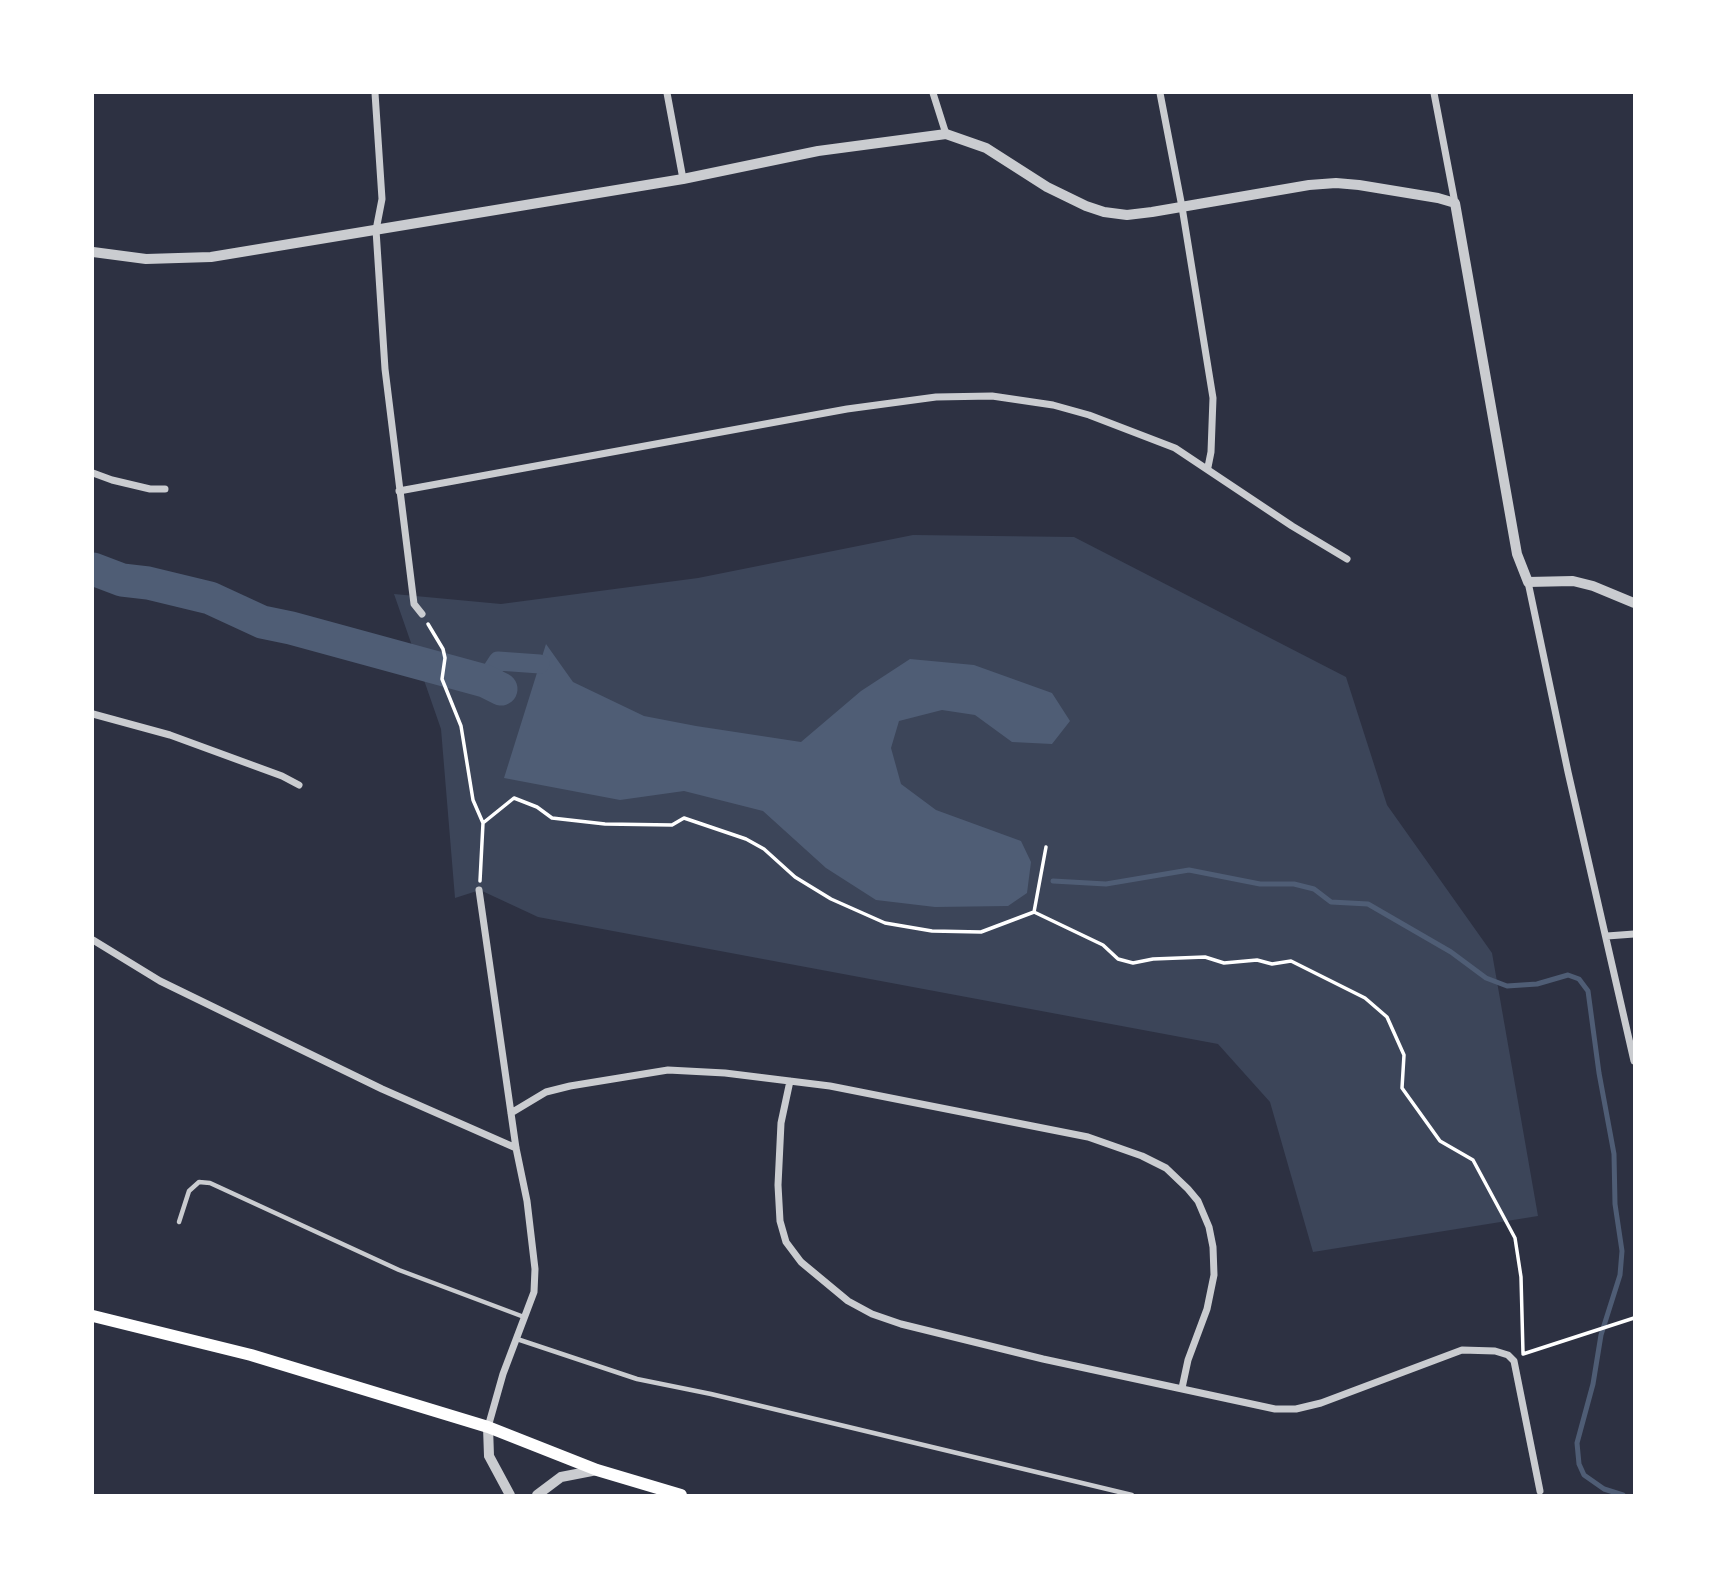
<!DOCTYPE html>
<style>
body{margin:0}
#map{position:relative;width:1727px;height:1588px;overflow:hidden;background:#2d3142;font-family:"Noto Serif",serif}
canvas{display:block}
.frame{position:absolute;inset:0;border:94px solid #fff;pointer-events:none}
</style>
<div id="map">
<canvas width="1727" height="1588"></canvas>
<div class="frame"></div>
</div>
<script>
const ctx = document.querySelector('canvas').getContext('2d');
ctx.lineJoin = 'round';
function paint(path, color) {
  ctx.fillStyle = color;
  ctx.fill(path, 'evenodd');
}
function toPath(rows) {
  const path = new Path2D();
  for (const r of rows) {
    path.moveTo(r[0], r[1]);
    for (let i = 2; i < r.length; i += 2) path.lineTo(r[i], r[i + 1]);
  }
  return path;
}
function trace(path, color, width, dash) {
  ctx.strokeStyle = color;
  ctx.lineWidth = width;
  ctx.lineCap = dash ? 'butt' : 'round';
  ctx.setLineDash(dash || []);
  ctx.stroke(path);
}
paint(toPath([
 [913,535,1074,537,1346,677,1387,805,1492,953,1538,1216,1313,1252,1270,1102,1218,1044,538,917,480,890,455,898,441,729,394,594,501,604,698,578]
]), '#3c4559');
paint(toPath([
 [546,644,573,682,644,716,696,726,801,742,861,691,910,659,974,665,1052,693,1070,721,1052,744,1012,742,975,715,942,710,899,721,891,748,901,784,936,810,1021,841,1031,862,1027,893,1008,906,935,907,876,900,826,868,763,811,684,791,620,800,504,778]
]), '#4f5d75');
trace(toPath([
 [1053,881,1106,884,1189,870,1260,884,1294,884,1314,889,1331,902,1368,904,1451,952,1486,978,1507,986,1537,984,1568,975,1579,979,1588,991,1599,1073,1614,1154,1615,1204,1622,1251,1620,1275,1601,1335,1593,1384,1577,1443,1579,1464,1584,1475,1604,1489,1623,1495]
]), '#4f5d75', 5);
trace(toPath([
 [485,681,498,661,540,664]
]), '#4f5d75', 19);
trace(toPath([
 [93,569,122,580,148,583,210,598,262,622,291,628,485,681,501,689]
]), '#4f5d75', 33);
trace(toPath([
 [428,624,443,649,445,658,442,679,461,726,473,800,483,823,480,881],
 [483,823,514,798,537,807,552,818,605,824,672,825,684,818,746,839,764,849,795,877,831,899,885,923,932,931,981,932,1034,912,1103,945,1118,959,1133,963,1153,959,1205,957,1224,963,1257,960,1272,964,1291,961,1365,998,1387,1017,1404,1055,1402,1088,1440,1141,1473,1160,1515,1238,1521,1277,1523,1353],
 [1034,912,1046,847],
 [1523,1354,1634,1318]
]), '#fff', 3.5);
trace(toPath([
 [179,1222,189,1191,199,1182,210,1183,399,1270,524,1317],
 [517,1339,637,1379,711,1394,1132,1495]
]), '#caccd0', 4.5);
trace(toPath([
 [375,93,382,199,376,230,385,369,414,604,422,614],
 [667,93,683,179],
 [933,93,946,134],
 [1160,93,1182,207,1213,398,1211,452,1208,467],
 [1434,93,1455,203],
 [93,473,112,480,150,489,165,489],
 [399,491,847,409,936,397,992,396,1053,405,1089,415,1175,448,1292,526,1347,559],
 [1528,582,1568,772,1634,1061],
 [93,714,170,735,282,776,299,785],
 [479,890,516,1148,527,1201,535,1269,534,1292,503,1374,488,1427],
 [1607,936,1634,934],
 [93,940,160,981,382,1089,516,1148],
 [790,1081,781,1123,778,1185,780,1221,786,1242,801,1262,848,1301,872,1314,901,1324,1043,1359,1275,1409,1296,1409,1321,1403,1462,1350,1495,1351,1508,1355,1514,1361,1540,1491],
 [511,1113,546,1092,570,1086,668,1070,725,1073,830,1086,1088,1137,1142,1156,1166,1168,1188,1189,1198,1201,1209,1227,1213,1247,1214,1275,1207,1309,1188,1360,1182,1388]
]), '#caccd0', 7);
trace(toPath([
 [93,252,146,259,211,257,683,179,818,151,946,134,986,148,1047,187,1086,206,1104,212,1127,215,1152,212,1309,185,1336,183,1359,185,1438,198,1455,203,1517,554,1528,582,1573,581,1593,586,1634,603],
 [488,1427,489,1456,510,1495],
 [537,1495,561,1477,597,1470]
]), '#caccd0', 10);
trace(toPath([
 [93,1316,251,1355,488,1427,597,1470,681,1495]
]), '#fff', 12);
</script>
